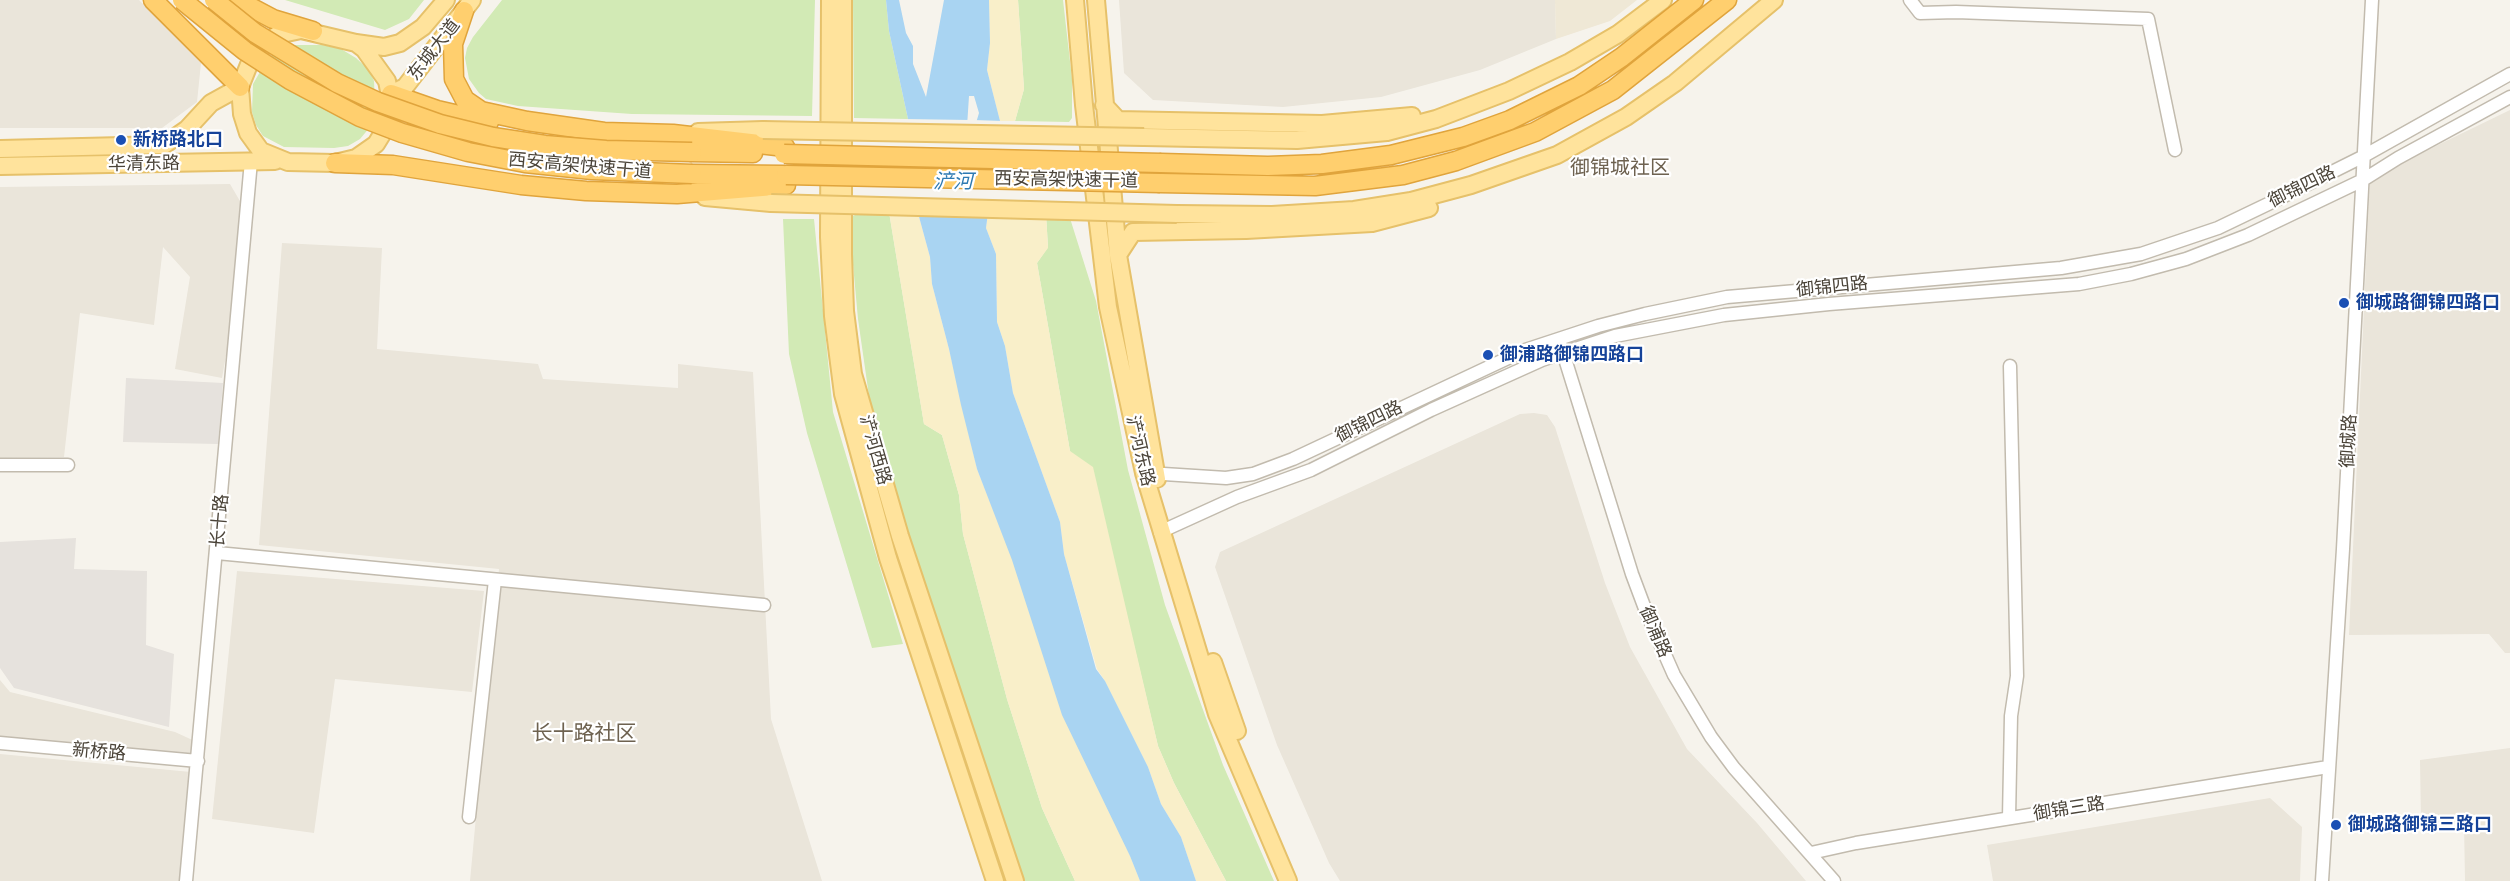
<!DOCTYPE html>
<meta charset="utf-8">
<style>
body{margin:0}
canvas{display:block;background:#f6f3ec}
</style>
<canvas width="2510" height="881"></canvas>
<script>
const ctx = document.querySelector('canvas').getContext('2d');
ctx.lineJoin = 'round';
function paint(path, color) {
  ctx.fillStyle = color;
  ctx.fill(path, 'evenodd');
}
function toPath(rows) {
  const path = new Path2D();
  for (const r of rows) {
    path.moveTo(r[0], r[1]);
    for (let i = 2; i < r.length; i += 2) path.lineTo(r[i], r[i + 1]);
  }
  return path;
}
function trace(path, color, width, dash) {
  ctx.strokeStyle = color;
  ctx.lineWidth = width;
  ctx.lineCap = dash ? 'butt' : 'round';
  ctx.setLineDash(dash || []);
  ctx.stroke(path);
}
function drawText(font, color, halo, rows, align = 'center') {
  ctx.font = font + ' Montserrat,"Noto Sans SC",sans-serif';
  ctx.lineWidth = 4.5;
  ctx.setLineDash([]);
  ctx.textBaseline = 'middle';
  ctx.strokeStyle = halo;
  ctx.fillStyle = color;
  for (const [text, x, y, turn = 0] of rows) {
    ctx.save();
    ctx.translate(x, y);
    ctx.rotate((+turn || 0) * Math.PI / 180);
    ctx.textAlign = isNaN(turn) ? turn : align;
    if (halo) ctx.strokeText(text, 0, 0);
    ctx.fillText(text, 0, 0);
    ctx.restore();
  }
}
paint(toPath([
 [0,0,139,0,201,63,197,102,162,128,0,128],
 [1119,0,1555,0,1556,39,1480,70,1381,97,1283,107,1153,100,1124,73],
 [2510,110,2510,653,2505,653,2489,634,2349,635,2370,178],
 [230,184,244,208,242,265,222,378,175,369,190,277,163,247,154,325,80,313,64,457,0,458,0,187],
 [282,243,382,248,377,349,538,364,543,379,678,388,678,364,753,372,771,719,822,881,470,881,499,569,259,545],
 [1534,413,1547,415,1555,427,1605,583,1630,647,1687,749,1757,823,1806,881,1340,881,1329,863,1277,745,1215,567,1220,552,1520,414],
 [237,571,484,591,472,692,335,679,314,833,212,819],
 [0,680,10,692,175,732,199,743,197,756,0,736],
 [2510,748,2510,881,2465,881,2464,823,2421,821,2420,760],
 [0,754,191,772,181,881,0,881],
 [2270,798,2302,827,2300,881,1993,881,1987,845]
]), '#eae5da');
paint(toPath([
 [126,378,223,383,218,444,123,442],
 [76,538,74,569,147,571,146,645,174,654,169,727,14,688,0,668,0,542]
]), '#e6e2dd');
paint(toPath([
 [1555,0,1637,0,1610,21,1556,39]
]), '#efe8d6');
paint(toPath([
 [285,0,424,0,409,19,385,30],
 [502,0,815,0,812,116,632,114,518,106,486,99,479,93,469,79,465,58,467,48,473,37],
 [853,0,886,0,889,31,908,119,854,118],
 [1018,0,1063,0,1072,79,1072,118,1069,122,1015,121,1024,89],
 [295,45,323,45,341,49,356,58,369,70,374,81,375,103,370,127,360,139,348,146,334,148,284,147,263,136,256,125,252,112,253,84,268,58,284,47],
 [862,212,889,212,924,424,942,435,959,495,963,534,1007,699,1042,808,1075,881,1011,881,871,410,858,319,853,264,853,216],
 [1046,214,1069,215,1096,301,1128,470,1165,605,1223,765,1274,881,1226,881,1174,783,1158,746,1126,612,1070,451,1037,263,1048,247],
 [783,219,814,219,833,412,903,644,872,648,807,433,789,354]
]), '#d2eab5');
paint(toPath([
 [989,0,1018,0,1024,89,1015,121,1000,121,987,70,990,43],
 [889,212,918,213,930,257,932,284,949,349,977,469,1140,881,1075,881,1042,808,1007,699,963,534,959,495,942,435,924,424],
 [988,214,1046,214,1048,248,1037,263,1070,451,1093,467,1158,746,1174,783,1226,881,1196,881,1181,837,1161,804,1148,767,1105,681,1097,669,1064,554,1060,522,1013,393,1005,346,997,322,996,254,986,228]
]), '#f9efc9');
paint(toPath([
 [886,0,899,0,906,33,913,46,913,64,926,97,944,0,989,0,990,43,987,70,1000,121,986,228,996,254,997,322,1005,346,1013,393,1060,522,1064,554,1096,669,1105,681,1148,767,1161,804,1181,837,1196,881,1140,881,1130,856,1062,715,1012,560,977,469,961,405,949,349,932,284,930,257,918,213,908,119,889,31],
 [969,96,974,96,979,113,970,143,966,142]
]), '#a9d4f2');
paint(toPath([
 [904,119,970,120,970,133,973,120,1003,121,1002,152,991,214,915,213,910,194]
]), '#f6f3ec');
const minor = toPath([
 [1910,0,1920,13,1956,12,2148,19,2175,150],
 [1561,346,1632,574,1647,614,1674,675,1711,737,1734,768,1834,881],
 [0,465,68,465],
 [1148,473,1226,478,1253,474,1293,459,1525,350,1598,326,1645,314,1727,297,2061,268,2141,254,2218,228,2268,204,2362,157,2510,74],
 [1160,532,1237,497,1311,470,1431,410,1542,360,1615,336,1724,315,1829,304,2079,284,2131,274,2186,259,2248,235,2363,180,2398,158,2510,97],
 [217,553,764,605],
 [0,743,198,761],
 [469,817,495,580],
 [2009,818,2011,716,2017,676,2010,366],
 [1811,853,1856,843,2328,767],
 [186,881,251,161],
 [2322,881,2343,549,2372,0]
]);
const major = toPath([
 [830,0,829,237,833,316,843,394,888,558,995,881],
 [843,0,843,254,845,311,853,374,900,536,1015,881],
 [1075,0,1084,105,1108,307,1144,473,1217,714,1288,881],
 [1096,0,1118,255,1157,479],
 [301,30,356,43,364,49,387,81,391,101,384,131,376,144,356,158,335,163,288,162,261,151,248,133,242,114,240,87,250,62,266,43,277,35,301,30],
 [356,43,384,47,400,43,423,27,446,0],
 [391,94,405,87,472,0],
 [1104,105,1118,120,1322,124,1412,116],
 [698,132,763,130],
 [1144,137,1297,140,1387,132,1436,119,1509,91,1570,62,1618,34,1663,0],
 [0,149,164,145,187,129,211,103,240,87],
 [0,166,275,161],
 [705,197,771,203],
 [1177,214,1272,215,1354,210,1411,201,1471,185,1557,155,1626,117,1675,83,1774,0],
 [1118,255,1133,232,1246,230,1372,223,1429,208],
 [1213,662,1237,731]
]);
const highway = toPath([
 [153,0,240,87],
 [237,0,273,19,313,31],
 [464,11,453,44,454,79,465,100,481,111,527,121,604,132,673,134,785,147],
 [391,94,437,110,489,122],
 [692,152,753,153],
 [335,163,393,165,521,185,586,191,677,194,786,185],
 [1161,163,1268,166,1322,164,1391,155,1463,137,1510,120,1579,86,1622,57,1694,0],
 [692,174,783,175],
 [1160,183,1315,186,1403,175,1456,161,1535,132,1613,90,1727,0]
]);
trace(minor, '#c2bbae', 15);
trace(major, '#e6c16a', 20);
trace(highway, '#e0a43c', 21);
trace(minor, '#fff', 12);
trace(major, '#ffe39c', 16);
trace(highway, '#ffcf6e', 18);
const majorBridge = toPath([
 [763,130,1144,137],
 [771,203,1177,214]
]);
const highwayBridge = toPath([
 [182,0,245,51,290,80,360,117,402,133,468,152,525,163,592,170,692,174],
 [214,0,255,33,337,83,378,102,440,124,493,137,545,145,606,150,692,152],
 [784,154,1161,163],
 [786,175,1160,183]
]);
trace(majorBridge, '#e6c16a', 20, []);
trace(highwayBridge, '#e0a43c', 21, []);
trace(majorBridge, '#ffe39c', 16);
trace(highwayBridge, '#ffcf6e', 18);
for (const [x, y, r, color] of [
 [121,140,6,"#1a4fb4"],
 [2344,303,6,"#1a4fb4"],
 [1488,355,6,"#1a4fb4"],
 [2336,825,6,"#1a4fb4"]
]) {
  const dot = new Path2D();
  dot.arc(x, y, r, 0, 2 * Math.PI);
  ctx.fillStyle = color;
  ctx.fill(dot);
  trace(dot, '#fff', 2);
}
drawText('18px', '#4b4439', '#fff', [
 ["东城大道",434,50,-52],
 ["华清东路",144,164,-1],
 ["西安高架快速干道",580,166,5],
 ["西安高架快速干道",1066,180,1],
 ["御锦四路",2302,187,-26],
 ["御锦四路",1832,287,-6],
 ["御锦四路",1369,422,-26],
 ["御城路",2349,441,-87],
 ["浐河西路",875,450,74],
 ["浐河东路",1140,451,77],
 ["长十路",220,521,-85],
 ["御浦路",1655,632,67],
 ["新桥路",99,752,5],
 ["御锦三路",2069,809,-9]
]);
drawText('bold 18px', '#164399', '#fff', [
 ["新桥路北口",133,140],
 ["御城路御锦四路口",2356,303],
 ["御浦路御锦四路口",1500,355],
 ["御城路御锦三路口",2348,825]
], 'left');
drawText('20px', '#6e6250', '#fff', [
 ["御锦城社区",1620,168]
]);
drawText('italic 20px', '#2e7ab2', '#fff', [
 ["浐河",953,182]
]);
drawText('21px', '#6e6250', '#fff', [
 ["长十路社区",584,734]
]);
</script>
